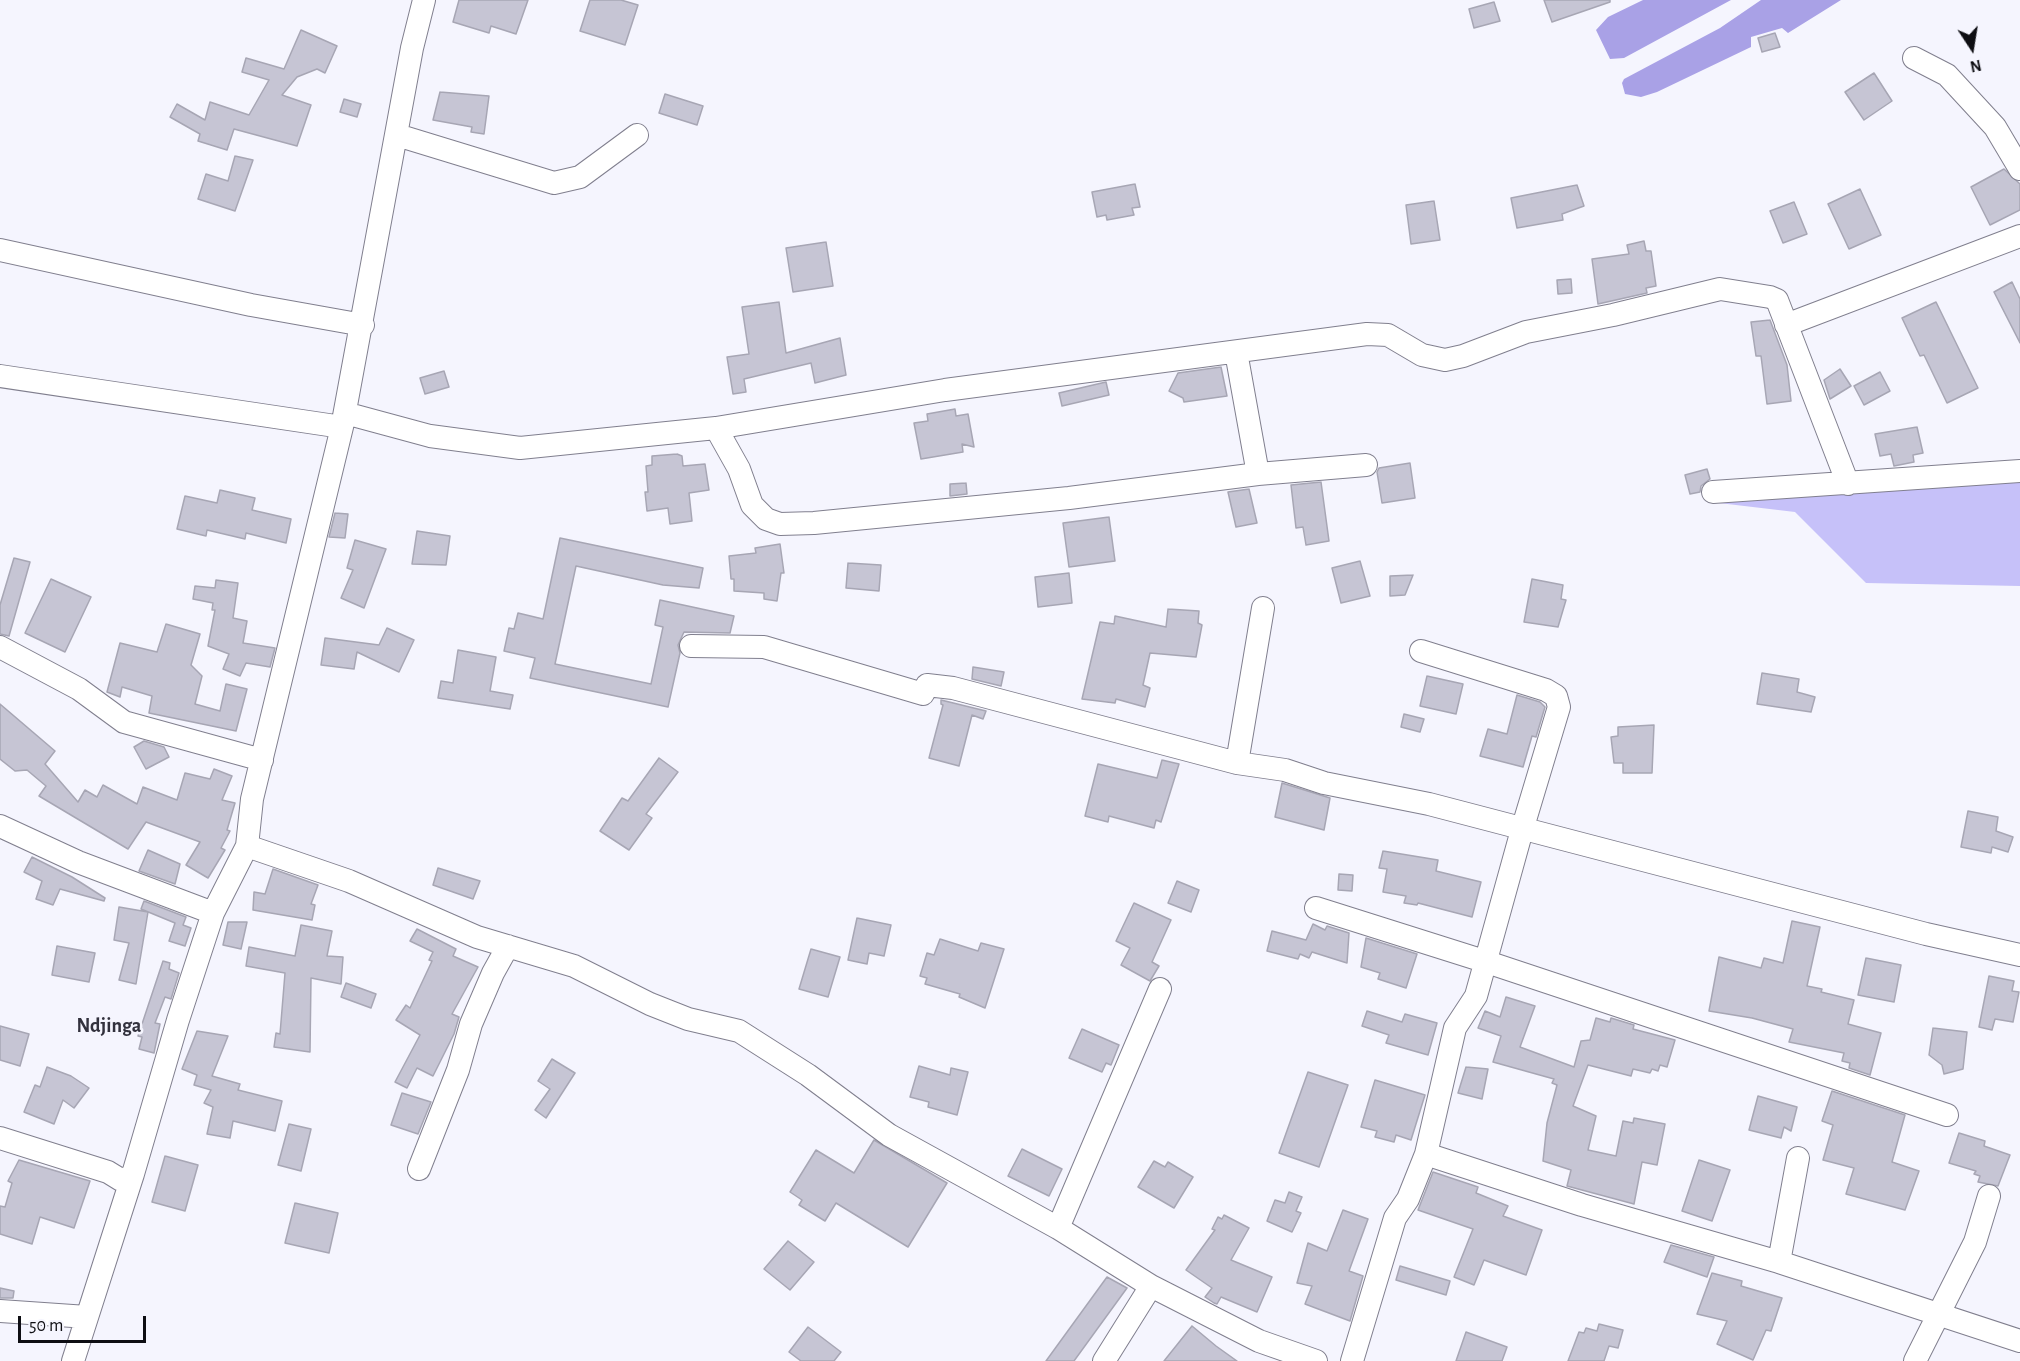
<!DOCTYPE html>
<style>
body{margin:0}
#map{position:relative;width:2020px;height:1361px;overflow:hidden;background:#f5f5fe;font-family:"Alegreya Sans",sans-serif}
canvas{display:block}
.north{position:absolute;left:1942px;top:18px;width:60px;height:60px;-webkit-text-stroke:4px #f5f5fe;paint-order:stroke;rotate:168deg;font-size:16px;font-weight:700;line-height:24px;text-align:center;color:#0e0e13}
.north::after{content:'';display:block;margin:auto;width:21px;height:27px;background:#0e0e13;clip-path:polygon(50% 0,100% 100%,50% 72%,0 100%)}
.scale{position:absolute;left:18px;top:1316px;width:128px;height:27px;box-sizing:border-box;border:3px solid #0e0e13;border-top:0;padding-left:8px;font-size:18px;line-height:21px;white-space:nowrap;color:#0e0e13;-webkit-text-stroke:4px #f5f5fe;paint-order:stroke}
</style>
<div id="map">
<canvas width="2020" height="1361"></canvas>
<div class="north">N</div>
<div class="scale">50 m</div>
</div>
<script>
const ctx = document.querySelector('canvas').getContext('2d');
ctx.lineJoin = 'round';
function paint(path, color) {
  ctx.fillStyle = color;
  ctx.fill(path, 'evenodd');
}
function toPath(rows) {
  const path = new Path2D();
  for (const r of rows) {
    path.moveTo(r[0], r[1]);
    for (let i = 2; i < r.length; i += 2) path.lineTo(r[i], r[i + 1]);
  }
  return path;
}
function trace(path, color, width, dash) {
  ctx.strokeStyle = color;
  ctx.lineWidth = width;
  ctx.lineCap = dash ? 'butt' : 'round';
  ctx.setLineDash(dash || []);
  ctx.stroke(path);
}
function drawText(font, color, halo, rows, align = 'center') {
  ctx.font = font + ' "Alegreya Sans",sans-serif';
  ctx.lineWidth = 5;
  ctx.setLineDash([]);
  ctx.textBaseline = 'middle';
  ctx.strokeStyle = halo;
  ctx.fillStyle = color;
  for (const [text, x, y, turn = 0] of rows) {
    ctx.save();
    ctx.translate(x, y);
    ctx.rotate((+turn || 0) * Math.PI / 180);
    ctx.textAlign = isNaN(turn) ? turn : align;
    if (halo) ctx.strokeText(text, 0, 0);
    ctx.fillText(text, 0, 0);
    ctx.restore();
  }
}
paint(toPath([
 [2020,471,2020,586,1866,583,1795,512,1719,503,1721,491]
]), '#c6c1f9');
paint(toPath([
 [1643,0,1731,0,1624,58,1610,59,1596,30,1608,17],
 [1761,0,1841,0,1788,33,1782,28,1751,37,1751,47,1657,92,1641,97,1625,94,1622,83,1624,79,1720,28]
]), '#a9a1e6');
const building = toPath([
 [459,0,528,0,516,34,491,26,489,33,453,22,459,0],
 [590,0,621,0,638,5,625,45,580,31,590,0],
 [1544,0,1610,0,1610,2,1552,22,1544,0],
 [1494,2,1500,21,1474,28,1469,9,1494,2],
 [301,30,337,46,325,73,317,69,297,77,282,95,311,105,297,146,234,129,227,150,198,141,200,134,170,117,177,104,205,120,210,102,249,115,269,80,242,72,246,58,284,69,301,30],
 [1775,33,1780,47,1762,52,1758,38,1775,33],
 [1874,73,1892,101,1864,120,1845,92,1874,73],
 [440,92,489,96,484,134,471,132,472,127,433,120,440,92],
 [665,94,703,106,697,125,659,113,665,94],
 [344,99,361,104,357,117,340,112,344,99],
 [235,156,253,160,235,211,198,199,206,174,228,181,235,156],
 [2004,169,2020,184,2020,210,1990,225,1971,187,2004,169],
 [1135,184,1140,207,1132,208,1134,215,1107,220,1106,215,1097,217,1092,192,1135,184],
 [1577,185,1584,206,1562,214,1563,220,1517,228,1511,198,1577,185],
 [1860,189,1881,235,1849,249,1828,204,1860,189],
 [1434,201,1440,240,1411,244,1406,205,1434,201],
 [1794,202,1807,234,1783,243,1770,211,1794,202],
 [1644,241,1646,251,1651,251,1656,286,1646,288,1647,293,1598,304,1592,259,1629,254,1627,245,1644,241],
 [826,242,833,286,793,292,786,248,826,242],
 [1571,279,1572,293,1558,294,1557,280,1571,279],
 [2012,282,2020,299,2020,343,1994,292,2012,282],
 [779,302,786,353,840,338,846,375,815,383,811,363,744,379,746,392,733,394,727,357,749,354,742,307,779,302],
 [1936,302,1978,388,1947,403,1924,355,1920,356,1902,318,1936,302],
 [1770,320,1787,365,1791,401,1767,404,1761,356,1756,356,1751,322,1770,320],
 [1221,367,1227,396,1184,402,1183,398,1169,391,1178,373,1221,367],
 [1840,369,1851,386,1830,399,1824,380,1840,369],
 [444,371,449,387,425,394,420,378,444,371],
 [1880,372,1890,391,1864,405,1854,386,1880,372],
 [1106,382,1109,395,1062,406,1059,393,1106,382],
 [955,409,956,416,968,414,974,447,962,444,963,452,921,459,914,423,928,421,927,414,955,409],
 [1917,427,1923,453,1913,455,1914,462,1894,466,1891,454,1880,456,1875,434,1917,427],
 [677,454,682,456,683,466,705,464,709,490,689,493,692,521,670,524,668,508,647,511,645,492,648,492,646,466,652,465,652,456,677,454],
 [1410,463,1415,498,1382,503,1377,472,1379,468,1410,463],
 [1707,469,1710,479,1701,486,1700,492,1690,494,1685,475,1707,469],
 [1321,482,1329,541,1306,545,1303,527,1296,528,1291,485,1321,482],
 [966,483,967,494,950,496,950,484,966,483],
 [1249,489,1257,523,1236,527,1228,492,1249,489],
 [220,490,255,498,252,510,291,519,286,543,246,533,245,539,207,530,206,536,177,529,185,496,217,503,220,490],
 [335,513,348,514,345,538,329,537,335,513],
 [1109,517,1115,561,1069,567,1063,523,1109,517],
 [417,531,450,536,446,565,412,564,417,531],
 [560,538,703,568,699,588,663,585,576,566,555,664,651,684,663,627,655,625,660,600,734,616,730,633,684,632,678,645,680,653,668,707,530,678,535,658,504,651,509,628,514,629,518,613,543,619,560,538],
 [355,540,386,549,364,608,341,598,353,570,347,568,355,540],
 [780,544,784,573,781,573,777,601,764,599,764,593,734,591,734,579,731,579,729,556,756,553,755,548,780,544],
 [14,558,30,562,9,636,0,634,0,605,14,558],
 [1360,561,1370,596,1341,603,1332,568,1360,561],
 [848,563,881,565,879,591,846,588,848,563],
 [1069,573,1072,603,1038,607,1035,577,1069,573],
 [1413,575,1405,595,1390,596,1390,576,1413,575],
 [51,579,91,597,65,652,25,633,51,579],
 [1532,579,1563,585,1561,599,1566,600,1558,627,1524,622,1532,579],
 [216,580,238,583,233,618,247,621,243,643,275,648,270,667,246,663,240,676,223,669,229,654,208,646,215,610,212,610,213,603,193,599,195,586,215,588,216,580],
 [1168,609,1199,611,1198,623,1202,625,1196,657,1150,653,1143,685,1150,688,1145,707,1116,699,1115,703,1082,699,1100,622,1114,624,1115,616,1166,627,1168,609],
 [166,624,200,634,191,665,202,676,195,704,220,711,226,684,247,689,236,731,149,713,152,696,122,687,120,697,107,692,120,643,157,652,166,624],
 [387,628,414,640,399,672,357,652,354,669,321,665,325,638,379,645,387,628],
 [458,650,496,657,490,691,513,695,510,709,438,698,441,681,453,683,458,650],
 [973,667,1004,672,1001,686,972,679,973,667],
 [1762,673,1799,679,1797,692,1815,697,1811,712,1757,704,1762,673],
 [1427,676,1463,684,1456,714,1420,706,1427,676],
 [1517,695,1540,702,1545,707,1536,737,1532,736,1523,767,1480,756,1488,729,1507,734,1517,695],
 [941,700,986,711,983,719,972,715,959,766,929,758,943,705,941,704,941,700],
 [0,704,55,751,45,764,78,802,85,790,97,797,103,785,137,804,143,787,177,800,185,773,210,779,214,769,232,776,222,800,235,803,227,830,230,831,221,848,225,850,208,878,186,865,200,842,146,822,128,849,39,796,46,786,27,770,15,771,0,759,0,704],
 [1404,714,1424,719,1420,732,1401,727,1404,714],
 [1654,725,1652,773,1623,773,1623,763,1614,763,1611,737,1618,736,1618,727,1654,725],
 [144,741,164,747,169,757,146,769,134,747,144,741],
 [659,758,678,772,646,814,652,818,629,850,600,831,622,798,628,801,659,758],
 [1162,760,1179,764,1161,822,1156,820,1154,828,1109,816,1108,822,1085,816,1098,764,1157,778,1162,760],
 [1282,783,1330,798,1324,830,1275,817,1282,783],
 [1968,811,1998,817,1996,831,2013,837,2008,852,1992,847,1991,853,1961,847,1968,811],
 [148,850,180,864,175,884,139,871,148,850],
 [1383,851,1438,860,1436,871,1481,882,1472,917,1418,903,1417,905,1404,903,1406,896,1383,892,1387,869,1379,868,1383,851],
 [32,857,72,877,105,898,104,901,60,889,53,905,36,899,42,881,24,872,32,857],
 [438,868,480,881,473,899,433,885,438,868],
 [273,869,318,885,311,904,315,905,312,920,253,910,254,892,265,894,273,869],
 [1339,874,1353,875,1352,891,1338,890,1339,874],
 [1177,881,1199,890,1191,912,1168,903,1177,881],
 [144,901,186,917,183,925,191,928,185,946,169,941,175,923,141,909,144,901],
 [1134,903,1171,920,1152,962,1159,966,1150,981,1121,965,1130,948,1116,941,1134,903],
 [119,907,148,912,136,984,119,980,129,943,114,940,119,907],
 [857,918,891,925,884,956,869,953,867,964,848,960,857,918],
 [1792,921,1820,927,1807,986,1822,989,1821,992,1854,1000,1848,1024,1881,1033,1870,1075,1849,1068,1850,1063,1842,1061,1844,1053,1789,1042,1793,1029,1752,1018,1709,1011,1719,957,1761,968,1764,958,1783,963,1792,921],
 [228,922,247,922,241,949,223,945,228,922],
 [1313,924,1325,930,1327,926,1349,933,1347,963,1312,952,1309,958,1300,954,1298,959,1267,951,1272,931,1306,940,1313,924],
 [301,925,332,931,327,956,343,957,341,984,311,978,310,1052,274,1047,276,1033,280,1034,285,973,246,966,249,947,295,956,301,925],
 [417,929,456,949,453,956,478,967,452,1014,459,1017,454,1034,433,1076,417,1068,407,1088,395,1082,420,1035,396,1020,406,1005,410,1008,432,961,429,960,433,952,410,941,417,929],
 [1366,938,1417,954,1406,988,1378,979,1380,973,1361,967,1366,938],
 [940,939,978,951,981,943,1004,949,985,1008,959,997,960,994,925,984,927,978,920,976,927,953,934,955,940,939],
 [57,946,95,953,89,982,52,975,57,946],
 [811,949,840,957,828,997,799,989,811,949],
 [1866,958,1901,965,1894,1002,1858,995,1866,958],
 [163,961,170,963,169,969,179,973,171,999,165,997,155,1023,160,1024,154,1053,139,1049,142,1037,138,1036,163,961],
 [1989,976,2014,981,2012,991,2019,992,2013,1022,1995,1019,1992,1030,1979,1027,1989,976],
 [346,983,376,994,371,1008,341,997,346,983],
 [1506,997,1535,1006,1520,1047,1574,1067,1581,1041,1590,1040,1596,1018,1610,1022,1611,1018,1634,1025,1633,1029,1675,1040,1667,1067,1660,1065,1658,1071,1652,1069,1650,1073,1633,1069,1631,1076,1588,1065,1573,1106,1596,1116,1588,1150,1616,1156,1623,1121,1633,1123,1634,1118,1665,1124,1657,1165,1642,1162,1634,1204,1567,1186,1571,1170,1543,1161,1547,1123,1557,1085,1552,1083,1554,1079,1493,1062,1501,1036,1478,1028,1485,1011,1500,1017,1506,997],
 [1367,1011,1402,1022,1405,1014,1437,1023,1428,1055,1386,1043,1389,1035,1362,1026,1367,1011],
 [0,1026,29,1034,20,1066,0,1060,0,1026],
 [1933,1028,1967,1032,1963,1069,1944,1074,1942,1065,1929,1055,1933,1028],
 [1082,1029,1119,1045,1111,1065,1106,1063,1102,1072,1069,1058,1082,1029],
 [197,1031,228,1036,212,1076,240,1084,238,1090,282,1101,275,1131,233,1121,230,1138,207,1134,213,1107,204,1103,211,1090,194,1085,197,1075,182,1069,197,1031],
 [552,1059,575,1073,546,1118,535,1110,550,1089,538,1081,552,1059],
 [919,1066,950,1075,951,1068,968,1072,957,1115,928,1107,929,1102,910,1097,919,1066],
 [47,1067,71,1076,89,1088,74,1108,63,1100,54,1124,24,1112,35,1085,40,1087,47,1067],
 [1466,1067,1488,1069,1482,1099,1458,1093,1466,1067],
 [1308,1072,1348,1085,1319,1167,1279,1153,1308,1072],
 [1375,1080,1425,1095,1411,1140,1396,1135,1394,1142,1375,1137,1377,1131,1361,1127,1375,1080],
 [1832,1091,1905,1115,1892,1162,1919,1171,1905,1210,1846,1194,1854,1168,1823,1160,1833,1125,1822,1121,1832,1091],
 [402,1093,431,1102,418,1134,391,1125,402,1093],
 [1758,1096,1797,1107,1791,1131,1784,1127,1781,1138,1749,1130,1758,1096],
 [289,1124,311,1129,301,1171,278,1165,289,1124],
 [1959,1133,1985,1141,1984,1146,2010,1155,1998,1186,1978,1182,1980,1176,1974,1174,1976,1171,1949,1163,1959,1133],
 [874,1140,947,1183,908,1247,836,1203,825,1221,799,1205,802,1200,790,1192,816,1150,854,1173,874,1140],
 [1022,1149,1062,1169,1049,1196,1008,1176,1022,1149],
 [165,1156,198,1165,185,1211,152,1202,165,1156],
 [19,1160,90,1181,74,1228,40,1217,32,1244,0,1234,0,1206,5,1207,12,1183,8,1181,19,1160],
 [1699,1160,1730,1170,1712,1221,1682,1211,1699,1160],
 [1154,1161,1165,1167,1168,1162,1193,1177,1174,1208,1138,1187,1154,1161],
 [1433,1172,1478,1187,1476,1193,1508,1206,1503,1216,1542,1230,1526,1275,1484,1260,1474,1285,1454,1277,1473,1229,1418,1210,1433,1172],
 [1289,1192,1302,1197,1296,1211,1301,1213,1292,1232,1267,1221,1275,1200,1285,1203,1289,1192],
 [295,1203,338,1213,329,1253,285,1243,295,1203],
 [1343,1210,1368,1219,1349,1271,1363,1276,1350,1321,1305,1304,1312,1286,1297,1283,1308,1243,1327,1251,1343,1210],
 [1224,1215,1249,1228,1231,1260,1272,1277,1257,1312,1221,1297,1217,1304,1214,1303,1205,1297,1212,1288,1186,1270,1215,1230,1212,1229,1218,1217,1222,1219,1224,1215],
 [788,1241,814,1262,790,1290,764,1269,788,1241],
 [1671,1245,1714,1257,1707,1277,1664,1262,1671,1245],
 [1400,1266,1450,1281,1446,1295,1396,1280,1400,1266],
 [1712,1273,1742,1281,1741,1286,1782,1298,1771,1331,1766,1330,1753,1360,1717,1344,1727,1321,1697,1314,1712,1273],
 [1107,1277,1127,1288,1074,1361,1046,1361,1107,1277],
 [0,1288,14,1291,13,1298,0,1298,0,1288],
 [1599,1324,1623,1330,1618,1348,1609,1346,1604,1361,1568,1361,1579,1332,1584,1333,1586,1328,1597,1331,1599,1324],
 [1192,1326,1216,1346,1237,1361,1164,1361,1192,1326],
 [808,1327,841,1352,834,1361,801,1361,789,1352,808,1327],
 [1466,1332,1507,1347,1502,1361,1456,1361,1466,1332]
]);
paint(building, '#c6c5d4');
trace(building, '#a7a6b4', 1.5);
const minor = toPath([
 [1914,58,1947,75,1995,127,2020,169],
 [397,135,554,183,580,177,637,135],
 [0,250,251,305,363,325],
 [1786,325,2020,236],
 [1236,352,1258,474],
 [0,376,342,427],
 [345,413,430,436,520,448,716,428,945,390,1367,334,1388,335,1422,355,1445,360,1463,356,1526,332,1613,315,1720,289,1770,297,1777,300,1848,484],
 [716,428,739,469,752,505,766,519,780,524,814,523,1069,498,1258,474,1366,465],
 [1713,492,2020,471],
 [691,646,764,647,923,694,927,685,953,688,1237,763,1285,770,1324,783,1429,804,1926,934,2020,955],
 [0,647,79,689,124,722,262,760],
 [1421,651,1546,690,1556,696,1559,707,1522,830,1476,996,1455,1028,1426,1154],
 [1237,763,1263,608],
 [0,826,78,862,213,913],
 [247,846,349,881,477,937,574,966,650,1004,688,1019,739,1031,808,1075,889,1135,1058,1228,1151,1286,1259,1341,1316,1361],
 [1316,908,1487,962,1947,1115],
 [0,1138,108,1172,121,1180,132,1176],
 [419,1169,458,1070,471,1024,493,973,508,946],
 [1058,1228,1160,989],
 [1779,1262,1798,1158],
 [0,1311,87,1317],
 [73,1361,133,1174,178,1020,213,913,247,846,252,799,342,427,412,48,424,0],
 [1104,1361,1151,1286],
 [1352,1361,1395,1218,1408,1199,1426,1154,1582,1205,1779,1262,2020,1341],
 [1915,1361,1975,1242,1989,1196]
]);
trace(minor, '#807f8e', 24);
trace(minor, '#fff', 22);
drawText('bold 20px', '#32313d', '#f5f5fe', [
 ["Ndjinga",109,1026]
]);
</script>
